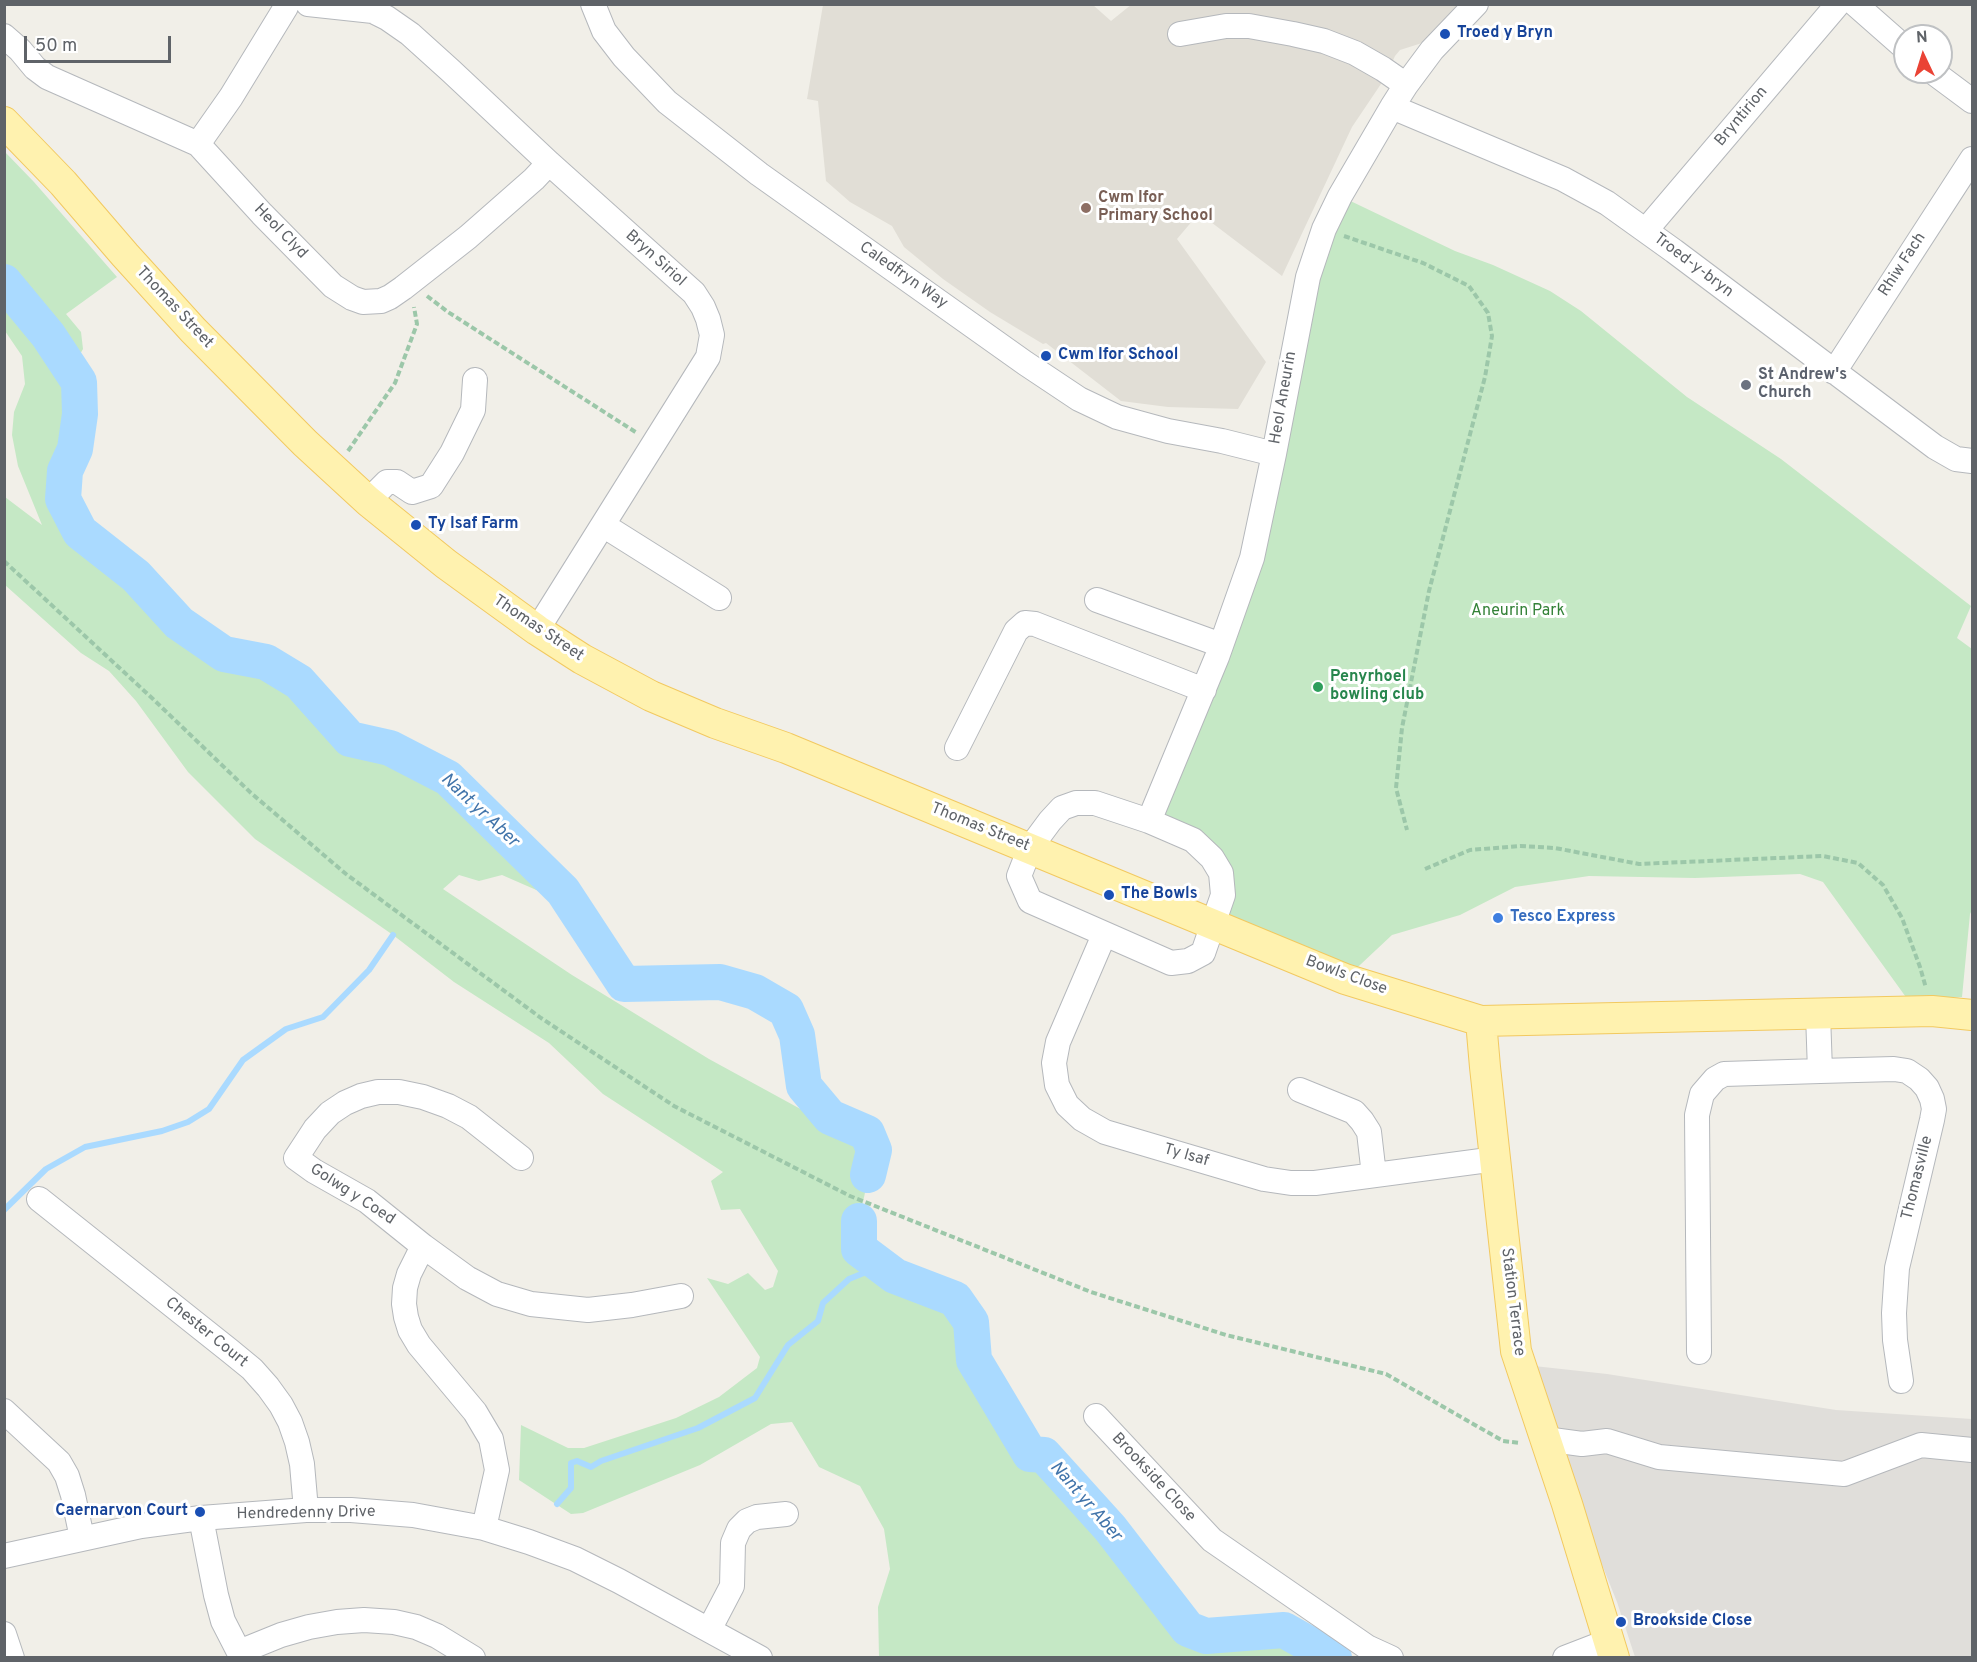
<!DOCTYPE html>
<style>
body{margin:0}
#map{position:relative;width:1977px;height:1662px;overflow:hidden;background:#f1efe8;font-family:Overpass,sans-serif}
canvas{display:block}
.frame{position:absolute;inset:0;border:6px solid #5f6368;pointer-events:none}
.north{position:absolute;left:1893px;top:24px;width:60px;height:60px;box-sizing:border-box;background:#fff;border:2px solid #bfc1c3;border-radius:50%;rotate:356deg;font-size:16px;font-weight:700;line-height:24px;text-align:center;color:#5f6368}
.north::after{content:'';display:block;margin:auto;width:21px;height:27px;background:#ea4335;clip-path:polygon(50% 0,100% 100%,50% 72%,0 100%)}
.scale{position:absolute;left:24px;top:36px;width:147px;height:27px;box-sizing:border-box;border:3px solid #5f6368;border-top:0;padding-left:8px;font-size:18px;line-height:21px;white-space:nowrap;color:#5f6368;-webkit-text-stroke:4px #fff;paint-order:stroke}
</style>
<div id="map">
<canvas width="1977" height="1662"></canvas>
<div class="frame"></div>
<div class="north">N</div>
<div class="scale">50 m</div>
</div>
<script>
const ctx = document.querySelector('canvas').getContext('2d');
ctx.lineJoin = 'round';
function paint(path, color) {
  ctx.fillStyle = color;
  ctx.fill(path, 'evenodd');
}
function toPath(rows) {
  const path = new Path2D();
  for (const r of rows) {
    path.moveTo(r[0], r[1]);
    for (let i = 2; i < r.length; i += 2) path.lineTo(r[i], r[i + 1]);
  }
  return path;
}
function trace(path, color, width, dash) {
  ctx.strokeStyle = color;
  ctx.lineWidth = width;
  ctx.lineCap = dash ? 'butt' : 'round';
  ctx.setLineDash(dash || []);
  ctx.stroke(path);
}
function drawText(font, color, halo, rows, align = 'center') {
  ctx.font = font + ' Overpass,sans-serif';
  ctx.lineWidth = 6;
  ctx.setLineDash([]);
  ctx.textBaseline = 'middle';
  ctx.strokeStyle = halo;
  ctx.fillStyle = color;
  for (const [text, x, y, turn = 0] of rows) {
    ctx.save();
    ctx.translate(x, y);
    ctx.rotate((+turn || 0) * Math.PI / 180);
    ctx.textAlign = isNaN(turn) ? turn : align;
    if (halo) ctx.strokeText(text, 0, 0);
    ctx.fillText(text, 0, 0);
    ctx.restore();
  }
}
paint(toPath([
 [1534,1366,1607,1374,1836,1410,1972,1419,1972,1657,1635,1657,1617,1602,1575,1497]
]), '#e0deda');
paint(toPath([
 [1132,4,1458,5,1422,43,1400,50,1395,56,1385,78,1352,127,1282,276,1199,213,1177,239,1266,362,1238,409,1168,407,1121,401,1046,343,1043,344,990,312,943,279,904,247,892,226,850,202,826,181,818,101,807,99,823,5,1093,5,1111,21]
]), '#e1ded6');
paint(toPath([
 [5,152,34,182,117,277,66,314,81,332,83,349,71,370,79,382,80,414,75,449,65,471,63,499,80,532,136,576,179,623,224,654,266,662,299,682,350,739,390,748,448,778,563,891,573,906,502,875,479,881,459,875,443,889,572,975,709,1059,806,1112,830,1117,867,1133,874,1150,859,1221,859,1249,895,1276,955,1299,971,1322,974,1360,1029,1454,1044,1455,1110,1528,1188,1629,1206,1636,1284,1630,1334,1657,879,1657,878,1607,890,1569,884,1529,860,1486,819,1467,792,1422,771,1424,700,1465,583,1513,571,1514,519,1480,521,1425,568,1448,584,1448,676,1418,719,1397,757,1368,760,1357,707,1278,728,1284,748,1273,765,1290,773,1287,778,1271,740,1209,721,1210,711,1181,723,1172,603,1094,549,1043,454,982,393,935,255,839,188,772,136,701,109,671,81,653,5,585,5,497,42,525,18,466,12,435,14,412,25,384,22,356,5,331],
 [1340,196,1455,251,1493,265,1550,291,1581,311,1687,397,1781,459,1971,606,1957,638,1972,649,1972,910,1970,914,1962,997,1908,1000,1823,882,1800,874,1695,878,1589,876,1515,887,1460,915,1392,935,1345,979,1213,924,1221,873,1149,821,1172,767,1274,454]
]), '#c5e8c5');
trace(toPath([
 [4,1210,46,1169,85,1147,162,1131,188,1122,209,1109,243,1060,286,1029,323,1017,369,970,393,935],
 [557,1504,571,1488,571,1463,577,1461,591,1467,601,1461,698,1428,755,1398,788,1345,818,1321,823,1303,849,1279,881,1266]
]), '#aadaff', 6);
trace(toPath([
 [4,282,48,335,79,382,80,414,75,449,65,471,63,499,80,532,136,576,179,623,224,654,266,662,299,682,350,739,390,748,448,778,563,891,624,984,720,982,755,992,786,1010,797,1035,804,1086,830,1117,867,1133,874,1150,868,1175],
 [859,1221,859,1249,895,1276,955,1299,971,1322,974,1360,1030,1454,1044,1455,1110,1528,1188,1629,1206,1636,1284,1630,1334,1658]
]), '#aadaff', 36);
const minor = toPath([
 [308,4,373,11,387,18,410,34,451,71,549,163,694,293,703,307,708,319,712,335,708,357,537,630],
 [593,4,604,31,624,57,667,102,759,174,1025,363,1079,399,1117,417,1168,431,1222,441,1274,454],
 [1855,4,1905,48],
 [1180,34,1226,26,1249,26,1293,34,1324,41,1355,53,1383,69,1406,85],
 [4,36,20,50,35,68,47,77,198,144,262,214,333,286,352,298,363,302,381,301,390,297,403,288,468,237,534,179,549,163],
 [1933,72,1972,101],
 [1392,107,1563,179,1607,203,1674,251,1935,447,1956,459,1972,461],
 [198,144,231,97,286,7],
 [1646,230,1838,4],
 [1834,372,1972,159],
 [368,501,387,482,397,482,412,492,431,486,452,453,473,410,475,380],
 [603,525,719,598],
 [1097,600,1221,645],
 [957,748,1016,631,1025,623,1035,624,1204,690],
 [1076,803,1095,803,1149,821,1193,840,1212,858,1221,873,1223,895,1203,953,1188,961,1171,963,1030,901,1019,876,1030,848,1050,821,1062,808,1076,803],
 [1149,821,1217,657,1252,558,1274,454,1308,277,1324,229,1340,196,1392,107,1406,85,1432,50,1476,4],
 [1104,935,1058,1042,1054,1063,1057,1085,1067,1105,1082,1119,1105,1132,1264,1179,1291,1183,1315,1183,1496,1159],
 [1818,1014,1820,1071,1894,1069,1907,1071,1919,1079,1927,1088,1932,1099,1934,1109,1932,1120,1897,1268,1894,1313,1895,1340,1901,1381],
 [1300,1090,1354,1112,1362,1121,1369,1132,1374,1175],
 [39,1199,230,1351,252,1369,268,1387,281,1405,290,1422,297,1442,302,1464,306,1510],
 [423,1246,467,1278,497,1294,531,1304,588,1310,632,1305,681,1296],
 [1699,1352,1697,1115,1702,1094,1715,1079,1724,1074,1820,1071],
 [4,1411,59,1462,67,1476,73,1495,82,1538],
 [1096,1416,1212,1540,1367,1647,1391,1658],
 [1545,1439,1582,1444,1607,1441,1659,1457,1844,1474,1921,1445,1972,1450],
 [201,1518,216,1595,223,1621,242,1658],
 [484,1528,497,1470,491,1439,475,1412,419,1345,410,1330,406,1317,404,1304,405,1288,409,1274,423,1246,367,1201,314,1171,296,1158,315,1129,330,1113,345,1103,361,1096,378,1092,399,1092,423,1097,448,1106,469,1117,521,1158],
 [4,1556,141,1526,201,1518,306,1510,351,1510,413,1515,484,1528,529,1542,575,1559,619,1581,760,1658],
 [709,1630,732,1586,733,1543,739,1529,747,1521,757,1517,786,1514],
 [4,1634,12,1658],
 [239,1652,281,1635,309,1627,337,1622,364,1620,394,1622,416,1627,437,1636,473,1658],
 [1565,1658,1609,1641]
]);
const major = toPath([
 [4,122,63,183,125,255,193,330,305,443,368,501,446,564,537,630,582,659,651,696,715,723,786,748,1345,979,1481,1021,1932,1011,1972,1015],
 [1481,1021,1485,1067,1516,1351,1567,1504,1614,1658]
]);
trace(minor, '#b5b8bc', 26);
trace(major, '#f2c960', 32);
trace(toPath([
 [1344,236,1423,263,1469,286,1488,313,1492,336,1485,377,1429,591,1402,728,1396,788,1407,830],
 [427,296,448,312,637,433],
 [348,451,395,383,417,324,414,307],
 [4,561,153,699,251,793,346,874,541,1018,674,1106,850,1196,1091,1292,1226,1335,1386,1374,1503,1441,1521,1443],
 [1425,869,1470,850,1520,846,1555,848,1639,864,1823,856,1858,863,1883,885,1902,918,1920,967,1926,988]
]), '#9cc7a9', 4, [6, 3]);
trace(minor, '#fff', 24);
trace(major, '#fff2af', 30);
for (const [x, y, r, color] of [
 [1445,34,6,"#1a4fb4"],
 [1086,208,6,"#8d6e63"],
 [1046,356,6,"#1a4fb4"],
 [1746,385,6,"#6b7280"],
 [416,525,6,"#1a4fb4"],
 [1318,687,6,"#2e9e5b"],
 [1109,895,6,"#1a4fb4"],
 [1498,918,6,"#3f7fe0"],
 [200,1512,6,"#1a4fb4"],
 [1621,1622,6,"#1a4fb4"]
]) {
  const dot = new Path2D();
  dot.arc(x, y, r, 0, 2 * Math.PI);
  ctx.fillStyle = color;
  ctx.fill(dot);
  trace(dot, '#fff', 2);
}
drawText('bold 16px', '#164399', '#fff', [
 ["Troed y Bryn",1457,34],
 ["Cwm Ifor School",1058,356],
 ["Ty Isaf Farm",428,525],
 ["The Bowls",1121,895],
 ["Caernarvon Court",188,1512,"right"],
 ["Brookside Close",1633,1622]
], 'left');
drawText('16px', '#5f6368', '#fff', [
 ["Bryntirion",1742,117,-50],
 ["Heol Clyd",280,232,46],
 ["Bryn Siriol",655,259,42],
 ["Rhiw Fach",1903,265,-57],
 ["Troed-y-bryn",1693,266,37],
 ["Caledfryn Way",903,276,35],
 ["Thomas Street",174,308,47],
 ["Heol Aneurin",1284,398,-80],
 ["Thomas Street",538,629,34],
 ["Thomas Street",980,828,22],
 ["Bowls Close",1346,976,20],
 ["Ty Isaf",1186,1156,16],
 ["Thomasville",1918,1178,-76],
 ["Golwg y Coed",352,1195,33],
 ["Station Terrace",1512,1302,83],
 ["Chester Court",206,1333,39],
 ["Brookside Close",1153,1478,47],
 ["Hendredenny Drive",306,1514,-1]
]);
drawText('bold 16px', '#785e54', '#fff', [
 ["Cwm Ifor",1098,199],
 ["Primary School",1098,217]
], 'left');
drawText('bold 16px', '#5b616d', '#fff', [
 ["St Andrew's",1758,376],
 ["Church",1758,394]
], 'left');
drawText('16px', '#348238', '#fff', [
 ["Aneurin Park",1518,612]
]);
drawText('bold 16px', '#27864d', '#fff', [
 ["Penyrhoel",1330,678],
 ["bowling club",1330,696]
], 'left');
drawText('bold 16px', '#366cbe', '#fff', [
 ["Tesco Express",1510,918]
], 'left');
drawText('italic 18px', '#4174aa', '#fff', [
 ["Nant yr Aber",479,811,43],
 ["Nant yr Aber",1085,1502,49]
]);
</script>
